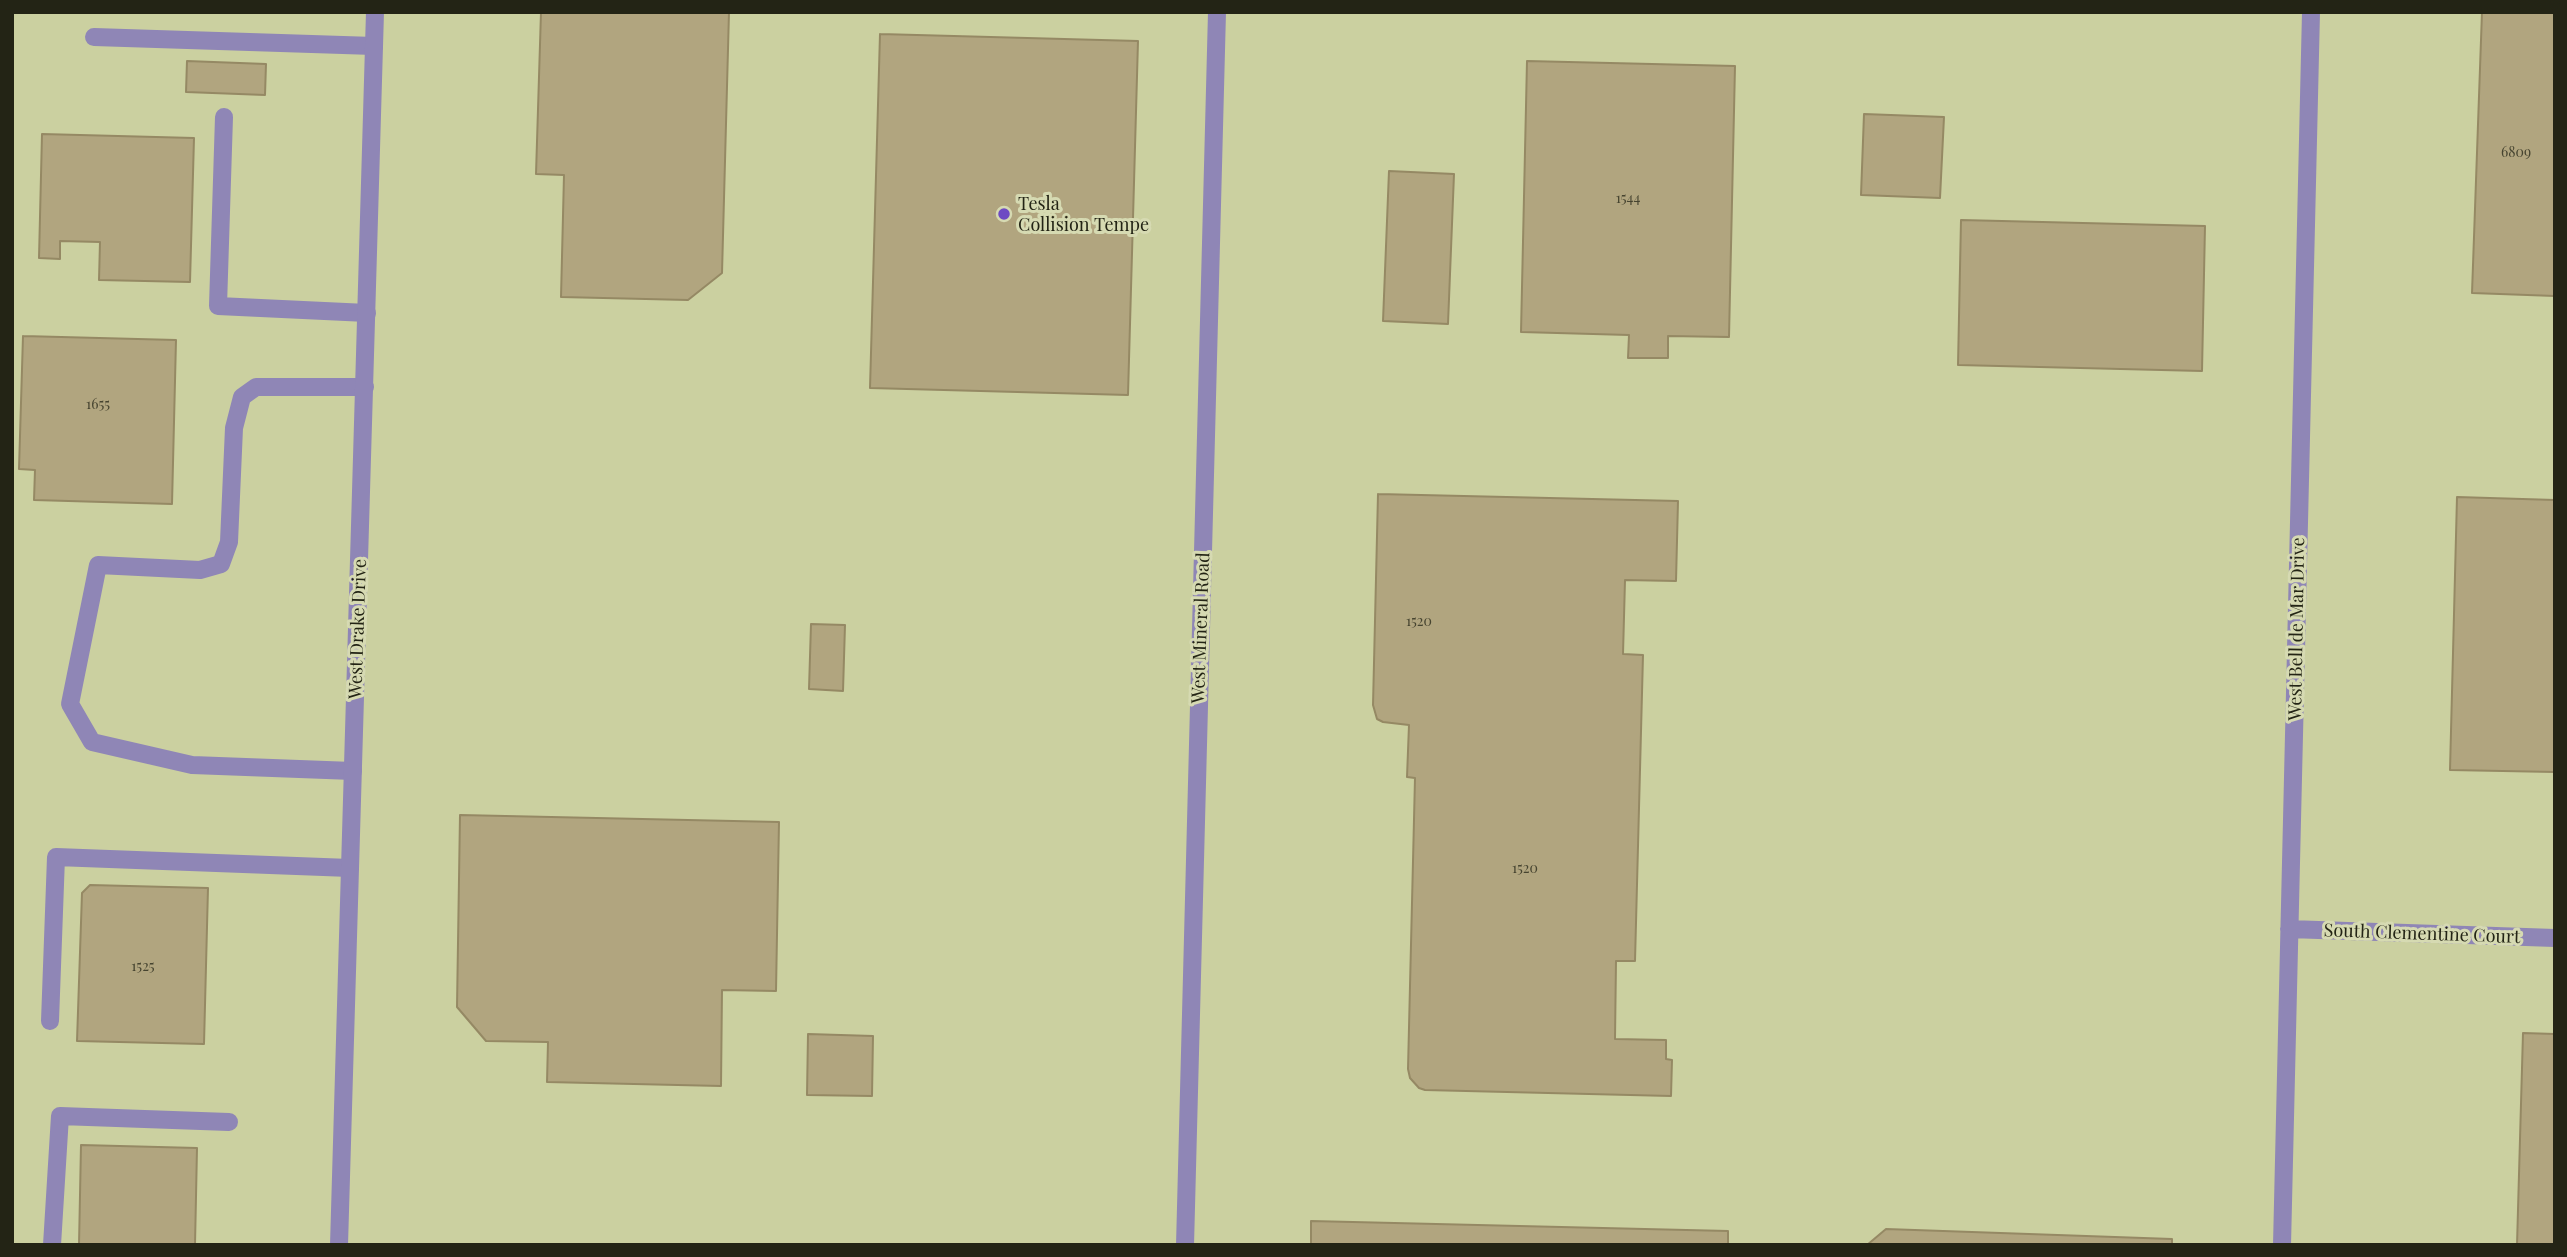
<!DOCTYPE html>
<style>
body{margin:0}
#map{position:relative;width:2567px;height:1257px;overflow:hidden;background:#d6dab2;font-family:"Playfair Display",serif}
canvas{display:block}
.frame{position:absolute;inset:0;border:14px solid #232415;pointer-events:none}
</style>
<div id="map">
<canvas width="2567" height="1257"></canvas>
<div class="frame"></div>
</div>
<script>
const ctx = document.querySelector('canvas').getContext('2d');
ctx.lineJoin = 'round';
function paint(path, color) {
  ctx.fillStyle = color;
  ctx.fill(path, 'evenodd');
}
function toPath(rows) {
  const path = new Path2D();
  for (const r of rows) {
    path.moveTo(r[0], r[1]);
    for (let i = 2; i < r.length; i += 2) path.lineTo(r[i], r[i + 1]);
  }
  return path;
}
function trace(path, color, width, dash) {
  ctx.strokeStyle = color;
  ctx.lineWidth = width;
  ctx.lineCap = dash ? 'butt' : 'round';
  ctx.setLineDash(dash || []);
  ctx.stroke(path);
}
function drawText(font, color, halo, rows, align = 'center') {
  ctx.font = font + ' "Playfair Display",serif';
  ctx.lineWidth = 6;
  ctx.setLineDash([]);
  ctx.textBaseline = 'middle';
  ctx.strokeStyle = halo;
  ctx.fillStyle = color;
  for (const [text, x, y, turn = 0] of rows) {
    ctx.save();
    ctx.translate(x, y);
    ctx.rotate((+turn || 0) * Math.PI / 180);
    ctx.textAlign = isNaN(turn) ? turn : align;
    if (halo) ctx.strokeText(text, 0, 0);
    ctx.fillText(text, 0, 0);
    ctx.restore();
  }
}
paint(toPath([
 [12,12,2555,12,2555,1245,12,1245]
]), '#cbd0a0');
const building = toPath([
 [541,12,729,12,722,273,688,300,561,297,564,175,536,174,541,12],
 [2482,12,2555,12,2555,296,2472,293,2482,12],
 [880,34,1138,41,1128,395,870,388,880,34],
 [187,61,266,64,265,95,186,92,187,61],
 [1527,61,1735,66,1729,337,1668,336,1668,358,1628,358,1629,335,1521,332,1527,61],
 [1864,114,1944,117,1940,198,1861,195,1864,114],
 [42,134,194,138,190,282,99,280,100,242,60,241,60,259,39,258,42,134],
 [1389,171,1454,174,1448,324,1383,321,1389,171],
 [1961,220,2205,226,2202,371,1958,365,1961,220],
 [23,336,176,340,172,504,34,500,35,470,19,469,23,336],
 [1378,494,1678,501,1676,581,1625,580,1623,654,1643,655,1635,961,1616,961,1615,1039,1666,1040,1666,1059,1672,1060,1671,1096,1425,1090,1419,1088,1410,1078,1408,1069,1415,778,1407,777,1409,725,1383,722,1377,719,1373,705,1378,494],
 [2457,497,2555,500,2555,772,2450,770,2457,497],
 [811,624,845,625,843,691,809,689,811,624],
 [460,815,779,822,776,991,722,990,721,1086,547,1082,548,1042,486,1041,457,1007,460,815],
 [90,885,208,888,204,1044,77,1041,82,893,90,885],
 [2523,1033,2555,1034,2555,1245,2517,1245,2523,1033],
 [808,1034,873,1036,872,1096,807,1095,808,1034],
 [81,1145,197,1148,195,1245,79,1245,81,1145],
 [1311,1221,1728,1231,1728,1245,1311,1245,1311,1221],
 [1886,1229,2172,1239,2172,1245,1867,1245,1886,1229]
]);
paint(building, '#b1a57f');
trace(building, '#958964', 2);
trace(toPath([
 [94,37,374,46],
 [224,117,218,306,367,313],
 [353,771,192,765,92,742,70,704,98,565,200,570,221,564,229,542,234,428,242,397,256,387,365,387],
 [50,1021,56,857,350,868],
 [52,1245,60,1116,229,1122]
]), '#8f86b6', 18);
trace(toPath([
 [2289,929,2555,938],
 [339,1245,375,12],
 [1185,1245,1217,12],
 [2282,1245,2311,12]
]), '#8f86b6', 18);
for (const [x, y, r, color] of [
 [1004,214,7,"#6e4ac3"]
]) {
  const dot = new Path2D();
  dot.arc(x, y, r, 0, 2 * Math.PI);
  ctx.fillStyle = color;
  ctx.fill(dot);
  trace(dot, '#d6dab2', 2.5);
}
drawText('14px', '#464430', null, [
 ["6809",2516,153],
 ["1544",1628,199],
 ["1655",98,405],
 ["1520",1419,622],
 ["1520",1525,869],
 ["1525",143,967]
]);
drawText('18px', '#232415', '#d6dab2', [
 ["Tesla",1018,204],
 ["Collision Tempe",1018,225]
], 'left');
drawText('18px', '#232415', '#d6dab2', [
 ["West Mineral Road",1201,628,-88],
 ["West Drake Drive",358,629,-88],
 ["West Bell de Mar Drive",2297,629,-89],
 ["South Clementine Court",2422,934,2]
]);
</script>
